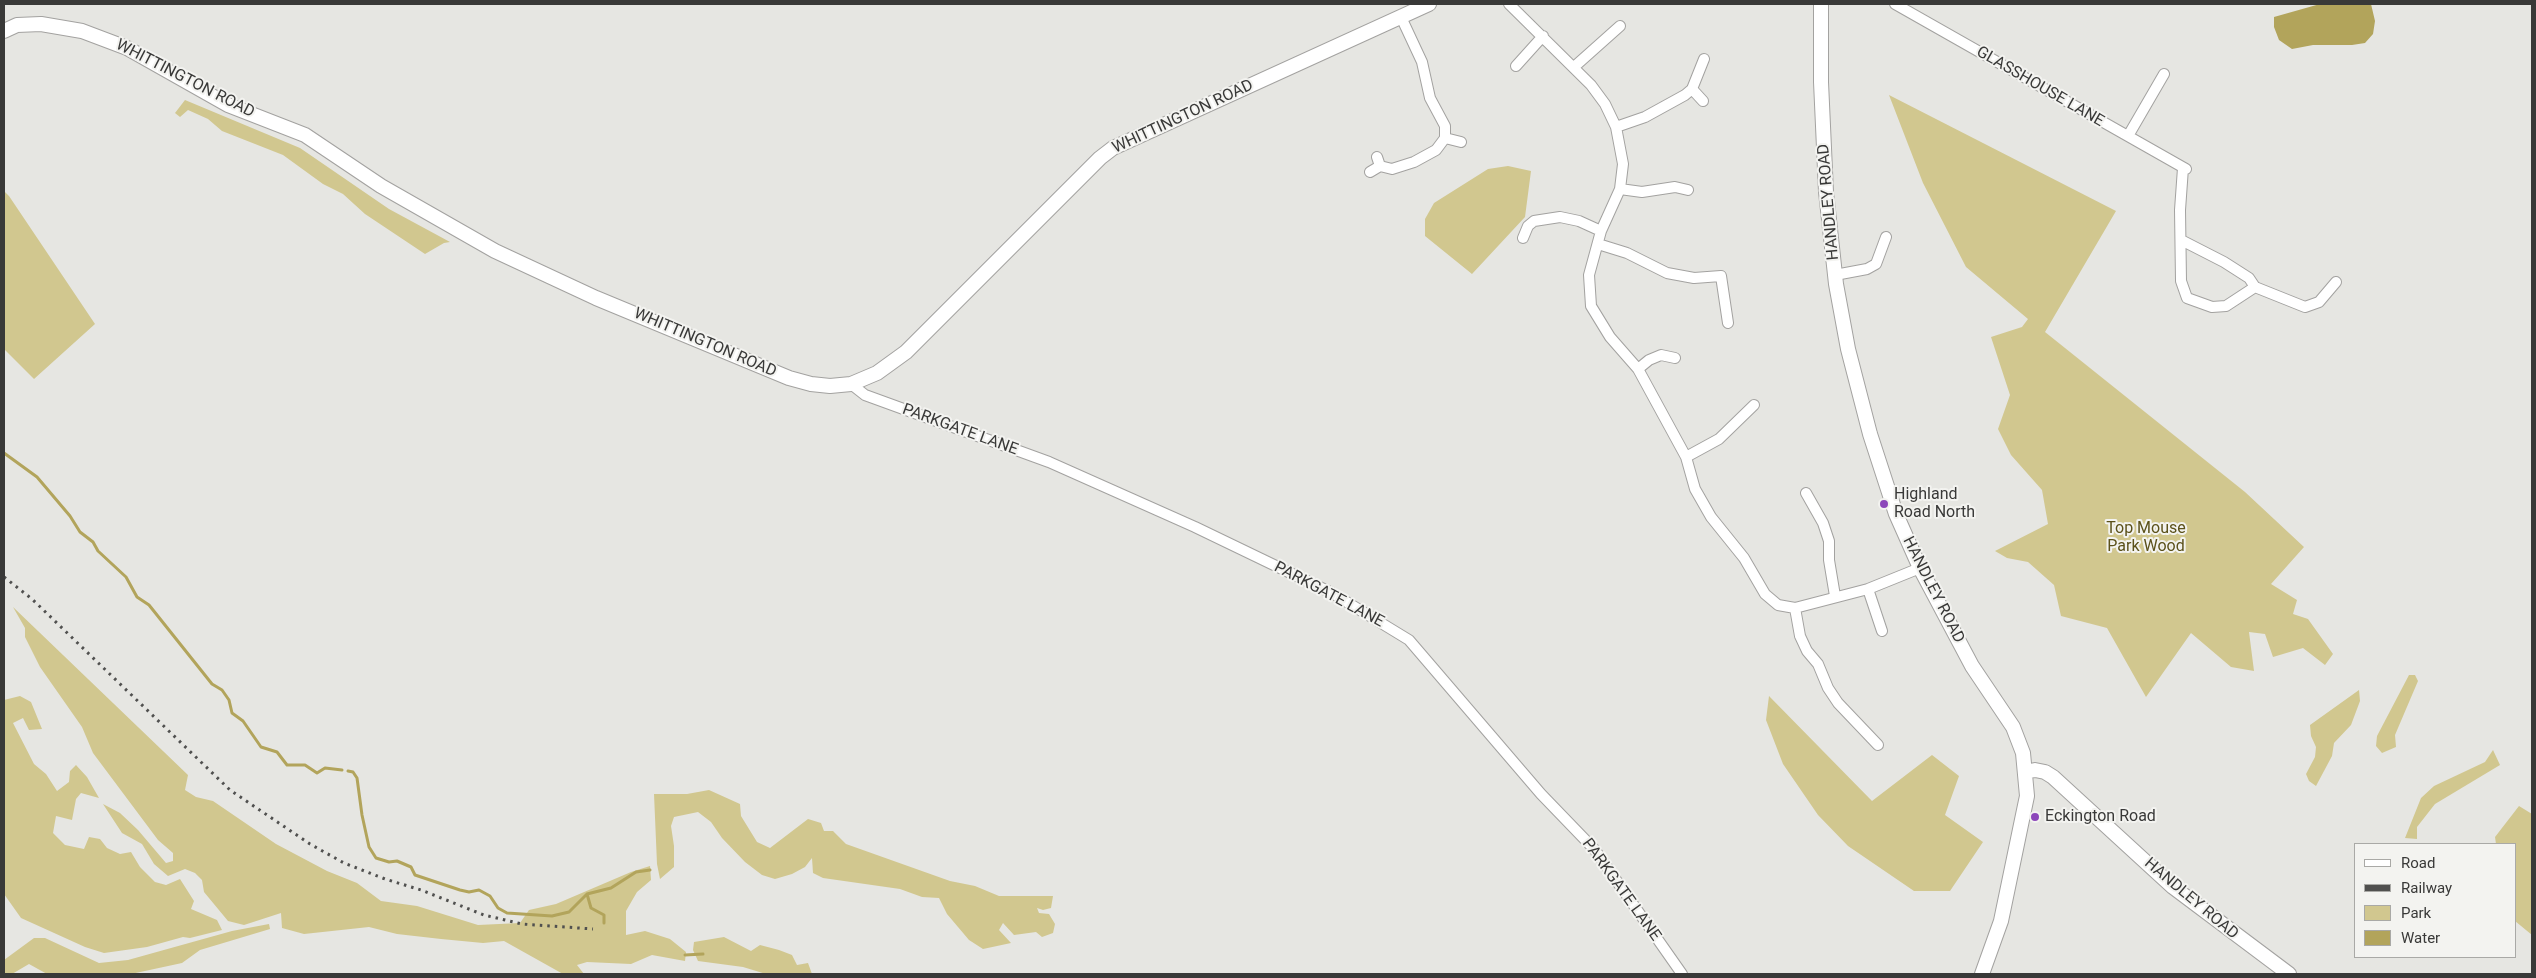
<!DOCTYPE html>
<style>
body{margin:0}
#map{position:relative;width:2536px;height:978px;overflow:hidden;background:#e6e6e2;font-family:Roboto,sans-serif}
canvas{display:block}
.frame{position:absolute;inset:0;border:5px solid #393938;pointer-events:none}
.legend{position:absolute;left:2354px;top:843px;width:162px;height:115px;box-sizing:border-box;background:#f3f3f0;border:1px solid #a9a9a6;margin:0;padding:6px 9px;list-style:none;font-size:15px;color:#393938}
.legend li{display:flex;align-items:center;gap:10px;height:25px}
.legend b{width:25px;border:1px solid #a9a9a6}
</style>
<div id="map">
<canvas width="2536" height="978"></canvas>
<div class="frame"></div>
<ul class="legend">
<li><b style="height:6px;background:#fff"></b>Road</li>
<li><b style="height:6px;background:#50504f"></b>Railway</li>
<li><b style="height:14px;background:#d1c78f"></b>Park</li>
<li><b style="height:14px;background:#b2a45b"></b>Water</li>
</ul>
</div>
<script>
const ctx = document.querySelector('canvas').getContext('2d');
ctx.lineJoin = 'round';
function paint(path, color) {
  ctx.fillStyle = color;
  ctx.fill(path, 'evenodd');
}
function toPath(rows) {
  const path = new Path2D();
  for (const r of rows) {
    path.moveTo(r[0], r[1]);
    for (let i = 2; i < r.length; i += 2) path.lineTo(r[i], r[i + 1]);
  }
  return path;
}
function trace(path, color, width, dash) {
  ctx.strokeStyle = color;
  ctx.lineWidth = width;
  ctx.lineCap = dash ? 'butt' : 'round';
  ctx.setLineDash(dash || []);
  ctx.stroke(path);
}
function drawText(font, color, halo, rows, align = 'center') {
  ctx.font = font + ' Roboto,sans-serif';
  ctx.lineWidth = 4;
  ctx.setLineDash([]);
  ctx.textBaseline = 'middle';
  ctx.strokeStyle = halo;
  ctx.fillStyle = color;
  for (const [text, x, y, turn = 0] of rows) {
    ctx.save();
    ctx.translate(x, y);
    ctx.rotate((+turn || 0) * Math.PI / 180);
    ctx.textAlign = isNaN(turn) ? turn : align;
    if (halo) ctx.strokeText(text, 0, 0);
    ctx.fillText(text, 0, 0);
    ctx.restore();
  }
}
paint(toPath([
 [1889,95,2116,211,2045,332,2245,492,2304,547,2271,584,2297,600,2293,614,2308,619,2333,654,2325,665,2303,648,2273,657,2265,634,2249,632,2254,671,2231,667,2191,633,2146,697,2107,628,2061,616,2054,585,2028,562,2007,558,1995,551,2048,524,2042,490,2011,455,1998,429,2010,395,1991,337,2022,327,2028,319,1966,267,1923,183],
 [185,100,300,148,389,209,450,242,444,243,425,254,365,214,343,194,323,184,283,155,222,131,208,119,188,110,180,117,175,113],
 [1508,166,1531,171,1525,217,1472,274,1425,236,1425,219,1434,203,1488,169],
 [4,191,9,196,95,324,34,379,4,349],
 [13,607,188,775,185,790,196,797,213,801,276,844,327,871,357,883,381,901,417,906,478,925,520,923,529,910,556,904,631,872,650,866,651,880,637,892,626,911,626,935,645,931,670,939,686,952,685,961,652,955,631,964,587,962,577,965,584,974,563,974,504,941,483,943,441,939,397,934,369,927,304,934,282,928,281,913,244,925,228,921,204,892,202,880,195,873,185,869,168,876,154,864,142,844,122,833,103,804,120,813,138,830,166,863,173,861,173,853,158,840,93,753,82,727,40,667,25,637,25,628],
 [2409,675,2415,675,2418,681,2395,735,2396,747,2382,753,2376,746,2377,736],
 [2359,690,2360,701,2351,725,2334,743,2332,756,2316,786,2309,781,2306,774,2315,757,2316,747,2311,736,2310,725],
 [20,696,31,702,42,729,29,730,23,718,13,723,34,764,46,774,57,791,69,782,70,771,76,765,87,777,99,798,81,793,76,799,72,820,56,816,53,833,65,845,84,849,89,837,100,839,107,848,120,854,131,852,140,867,155,882,166,885,180,879,194,901,191,909,217,920,222,930,190,938,183,937,147,947,104,953,85,947,21,918,4,894,4,700],
 [1769,696,1872,801,1932,755,1959,776,1945,815,1983,842,1950,891,1914,891,1848,846,1818,815,1783,764,1766,720],
 [2493,750,2500,765,2435,804,2417,827,2417,839,2405,838,2421,798,2434,786,2485,762],
 [709,790,740,804,741,816,757,842,770,848,808,819,821,823,824,831,833,831,846,844,950,881,975,886,999,896,1053,896,1051,908,1043,910,1037,908,1039,913,1049,914,1055,924,1053,933,1042,937,1036,932,1014,935,1003,923,999,930,1011,943,983,949,969,940,947,914,939,898,922,897,900,889,823,878,813,873,812,858,805,867,792,874,775,879,762,875,745,862,722,838,711,822,698,812,674,817,671,826,674,846,674,867,660,879,657,864,654,794,687,794],
 [2519,806,2532,814,2532,935,2515,921,2515,844,2496,844,2495,837],
 [269,924,270,929,200,950,182,963,131,974,47,974,29,964,12,974,4,974,4,960,34,938,45,938,99,963,128,960,232,931],
 [724,937,751,951,760,945,779,950,792,955,797,965,808,963,812,974,766,974,743,967,698,961,693,950,694,942]
]), '#d1c78f');
paint(toPath([
 [2320,4,2371,4,2375,21,2373,34,2365,43,2352,45,2313,45,2292,49,2279,40,2274,27,2274,17]
]), '#b2a45b');
trace(toPath([
 [4,453,37,477,70,516,80,532,93,542,98,551,126,577,137,597,149,605,212,684,222,690,229,700,232,713,243,721,261,747,277,752,287,765,305,765,317,773,325,768,342,770],
 [348,771,353,772,357,778,362,815,369,847,376,858,389,862,397,861,411,867,415,875,460,890,469,892,479,890,490,896,498,908,507,913,552,916,569,912,587,894,611,888,636,872,650,870],
 [587,894,591,908,604,915,604,923],
 [685,955,703,954]
]), '#b2a45b', 3);
const street = toPath([
 [1509,4,1591,85,1605,104,1616,127,1623,164,1620,189,1601,231,1589,275,1591,306,1610,337,1638,369,1686,457,1695,489,1711,517,1744,558,1765,594,1778,605,1795,608,1868,589,1920,568],
 [1895,4,2186,169],
 [1516,66,1543,36],
 [1574,67,1620,26],
 [1692,89,1703,101],
 [1616,127,1645,117,1685,95,1692,89,1704,59],
 [2128,136,2164,74],
 [1445,138,1461,142],
 [1380,166,1392,169,1414,162,1436,150,1445,138,1445,126,1430,98,1422,62,1401,17],
 [2183,168,2180,210,2181,281,2187,298,2212,307,2226,306,2255,287,2305,307,2319,302,2336,282],
 [1370,172,1380,166,1377,157],
 [1620,189,1642,192,1675,187,1688,190],
 [1523,238,1528,226,1534,221,1560,217,1579,221,1601,231],
 [2181,240,2224,262,2249,278,2255,287],
 [1598,244,1627,253,1667,273,1694,278,1721,276,1728,323],
 [1835,275,1867,269,1876,264,1886,237],
 [1638,369,1649,360,1661,355,1675,358],
 [851,384,865,395,1049,462,1195,527,1332,593,1409,640,1541,794,1595,850,1682,974],
 [1686,457,1719,439,1754,405],
 [1806,493,1823,523,1829,541,1829,560,1835,596],
 [1868,589,1882,631],
 [1795,608,1800,636,1807,651,1818,664,1828,688,1838,703,1878,745]
]);
const secondary = toPath([
 [1821,4,1821,82,1826,192,1836,284,1848,349,1870,434,1896,514,1920,568,1972,666,2013,727,2023,753,2027,796,2023,815,2001,921,1982,974],
 [4,31,17,25,41,24,82,31,127,48,228,105,305,135,381,186,495,251,596,298,789,378,811,384,830,386,851,384,877,373,906,352,1100,158,1113,148,1429,4],
 [2025,772,2035,770,2045,772,2053,777,2173,887,2289,974]
]);
trace(street, '#a3a2a0', 12);
trace(secondary, '#a3a2a0', 16);
trace(street, '#fff', 10);
trace(secondary, '#fff', 14);
trace(toPath([
 [4,577,32,599,230,790,310,844,344,863,385,879,421,890,484,915,522,924,593,929]
]), '#50504f', 3, [2.5, 5]);
for (const [x, y, r, color] of [
 [1884,504,5,"#8c47ba"],
 [2035,817,5,"#8c47ba"]
]) {
  const dot = new Path2D();
  dot.arc(x, y, r, 0, 2 * Math.PI);
  ctx.fillStyle = color;
  ctx.fill(dot);
  trace(dot, '#f3f3f0', 2);
}
drawText('16px', '#393938', '#f3f3f0', [
 ["WHITTINGTON ROAD",185,79,27],
 ["GLASSHOUSE LANE",2040,87,30],
 ["WHITTINGTON ROAD",1183,117,-25],
 ["HANDLEY ROAD",1829,202,-95],
 ["WHITTINGTON ROAD",705,343,23],
 ["PARKGATE LANE",960,430,20],
 ["HANDLEY ROAD",1933,590,63],
 ["PARKGATE LANE",1329,595,28],
 ["PARKGATE LANE",1621,890,54],
 ["HANDLEY ROAD",2191,899,40]
]);
drawText('16px', '#393938', '#f3f3f0', [
 ["Highland",1894,495],
 ["Road North",1894,513],
 ["Eckington Road",2045,817]
], 'left');
drawText('16px', '#5b511a', '#f3f3f0', [
 ["Top Mouse",2146,529],
 ["Park Wood",2146,547]
]);
</script>
